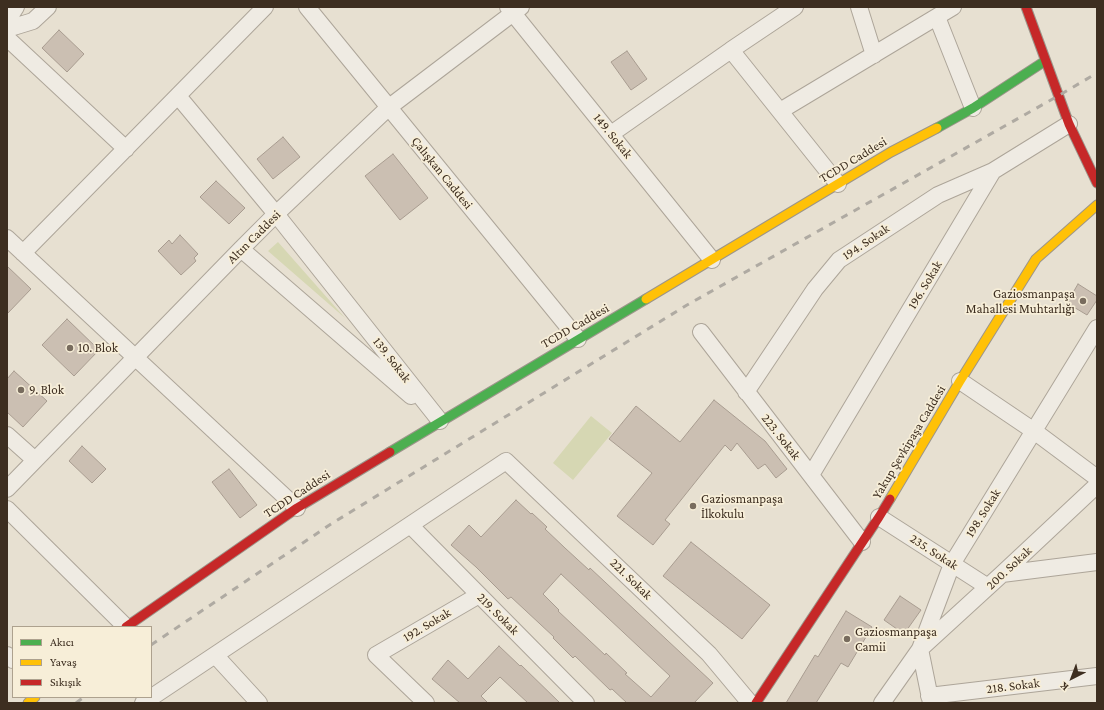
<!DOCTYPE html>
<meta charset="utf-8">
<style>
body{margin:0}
#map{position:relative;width:1104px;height:710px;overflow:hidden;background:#e7e0d1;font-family:"Crimson Pro",serif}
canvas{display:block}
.frame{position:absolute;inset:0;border:8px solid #3d2e20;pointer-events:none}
.legend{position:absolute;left:12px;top:626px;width:140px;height:72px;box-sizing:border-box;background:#f7eed8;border:1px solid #ada18e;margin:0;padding:5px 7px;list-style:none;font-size:12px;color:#3d2e20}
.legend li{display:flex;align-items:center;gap:8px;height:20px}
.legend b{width:20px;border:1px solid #ada18e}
.north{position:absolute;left:1052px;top:658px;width:40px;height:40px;-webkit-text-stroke:3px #f7eed8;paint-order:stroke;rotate:222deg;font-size:11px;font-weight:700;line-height:16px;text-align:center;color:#3d2e20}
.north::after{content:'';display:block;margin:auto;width:14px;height:18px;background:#3d2e20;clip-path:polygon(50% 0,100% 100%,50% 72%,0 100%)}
</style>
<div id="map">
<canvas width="1104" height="710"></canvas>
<div class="frame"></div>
<ul class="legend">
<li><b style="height:5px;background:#4caf50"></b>Akıcı</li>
<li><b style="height:5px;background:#ffc107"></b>Yavaş</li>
<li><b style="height:5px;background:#c62828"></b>Sıkışık</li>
</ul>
<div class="north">K</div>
</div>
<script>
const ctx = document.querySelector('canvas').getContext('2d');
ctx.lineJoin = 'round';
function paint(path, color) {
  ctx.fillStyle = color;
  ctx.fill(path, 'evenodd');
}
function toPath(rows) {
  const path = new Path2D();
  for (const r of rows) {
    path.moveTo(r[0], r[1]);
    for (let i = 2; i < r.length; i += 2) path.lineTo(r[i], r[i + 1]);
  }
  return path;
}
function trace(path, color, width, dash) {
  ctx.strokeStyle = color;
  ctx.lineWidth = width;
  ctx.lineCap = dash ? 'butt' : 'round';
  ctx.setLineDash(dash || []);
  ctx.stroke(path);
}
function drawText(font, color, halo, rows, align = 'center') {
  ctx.font = font + ' "Crimson Pro",serif';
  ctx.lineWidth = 3.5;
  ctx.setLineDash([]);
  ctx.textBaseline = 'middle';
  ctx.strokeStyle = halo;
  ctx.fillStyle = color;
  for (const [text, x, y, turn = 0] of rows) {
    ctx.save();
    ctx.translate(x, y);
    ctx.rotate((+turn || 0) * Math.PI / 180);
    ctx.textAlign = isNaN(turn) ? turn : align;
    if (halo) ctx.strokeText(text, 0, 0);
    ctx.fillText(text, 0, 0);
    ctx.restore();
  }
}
paint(toPath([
 [278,242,345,318,268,251],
 [591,416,612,433,573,480,553,463]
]), '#d6d7b3');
const building = toPath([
 [59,30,84,54,67,72,42,48,59,30],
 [627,51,647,79,631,90,611,62,627,51],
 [283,137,300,157,273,179,257,159,283,137],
 [393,154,428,198,400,220,365,176,393,154],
 [216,181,245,208,229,224,200,197,216,181],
 [180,235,198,254,194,258,196,261,181,275,158,251,169,240,172,244,180,235],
 [7,266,31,289,7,314,7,266],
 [1078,284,1097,296,1097,300,1087,315,1067,303,1078,284],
 [67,319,99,350,74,376,42,345,67,319],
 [14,371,47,401,23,427,7,412,7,379,14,371],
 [714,400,765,441,787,469,776,478,765,464,758,469,737,443,731,451,725,445,665,520,670,524,653,545,617,516,652,473,609,439,636,406,680,442,714,400],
 [82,446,106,469,92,483,69,461,82,446],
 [229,469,257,505,240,518,212,482,229,469],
 [516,500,531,514,532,513,547,527,545,529,565,548,589,570,590,568,713,683,694,703,627,703,612,689,610,690,575,656,573,658,553,638,554,637,511,597,508,599,476,567,451,545,469,525,481,537,516,500],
 [561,574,670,676,651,697,625,674,627,673,606,653,605,655,558,611,559,610,543,594,561,574],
 [691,542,770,605,742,639,663,576,691,542],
 [900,596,921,610,904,634,884,620,900,596],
 [846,611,872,627,848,667,841,663,816,703,786,703,815,655,818,657,846,611],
 [499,646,520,666,521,665,560,703,528,703,500,677,481,696,488,703,460,703,432,679,448,660,468,679,499,646]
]);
paint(building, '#cbbfb2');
trace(building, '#a89c90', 1);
const street = toPath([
 [307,7,578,339],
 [508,7,712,260],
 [859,7,874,55],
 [937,17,973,108],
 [7,21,16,7],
 [7,29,33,21,48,7],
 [7,38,126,149],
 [731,50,795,7],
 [178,96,276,214,440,421],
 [780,111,953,7],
 [611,134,731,50,838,184],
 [7,238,297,508],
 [241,249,411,396],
 [23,253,265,7],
 [701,332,862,542],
 [960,381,1034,431,1097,478],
 [746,392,815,289,839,260,938,195,993,171],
 [7,435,35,460],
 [811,475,993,171,1069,124],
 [7,489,241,249,276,214,388,108,521,7],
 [7,509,126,627],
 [879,517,988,587],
 [410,525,586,703],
 [1002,574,1097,562],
 [7,655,13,660],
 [215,655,259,703],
 [929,696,1097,676],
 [143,703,506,461,709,654,750,703],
 [426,703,376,655,479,595],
 [882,703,920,649,952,564,1097,328],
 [931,703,920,649,1002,574,1097,485]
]);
const fast = toPath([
 [937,128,973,108,1045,61],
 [390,452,646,299]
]);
const slow = toPath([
 [646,299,891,152,937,128],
 [890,499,960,381,1036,259,1097,205],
 [28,703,35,697]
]);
const jam = toPath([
 [1026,7,1069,124,1097,183],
 [126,627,297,508,390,452],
 [756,703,879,517,890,499]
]);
trace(street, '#ada599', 18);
trace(fast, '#9c958a', 11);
trace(slow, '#9c958a', 11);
trace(jam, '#9c958a', 11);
trace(street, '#efebe3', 16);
trace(fast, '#4caf50', 9);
trace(slow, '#ffc107', 9);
trace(jam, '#c62828', 9);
trace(toPath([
 [151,645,331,524,687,305,1058,96,1097,73],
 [76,703,84,697]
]), '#afaaa2', 3, [7, 7]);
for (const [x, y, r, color] of [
 [1083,301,4,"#786c5e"],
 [70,348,4,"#786c5e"],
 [21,390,4,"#786c5e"],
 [693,506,4,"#786c5e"],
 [847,639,4,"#786c5e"]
]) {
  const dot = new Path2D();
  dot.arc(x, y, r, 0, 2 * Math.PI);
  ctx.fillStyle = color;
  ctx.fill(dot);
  trace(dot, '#f7eed8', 1.5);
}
drawText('13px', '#3d2e20', '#f7eed8', [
 ["149. Sokak",613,136,51],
 ["TCDD Caddesi",853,160,-31],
 ["Çalışkan Caddesi",442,173,51],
 ["Altın Caddesi",254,237,-45],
 ["194. Sokak",866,242,-34],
 ["196. Sokak",925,285,-59],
 ["TCDD Caddesi",575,326,-30],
 ["139. Sokak",392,360,52],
 ["223. Sokak",781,437,52],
 ["Yakup Şevkipaşa Caddesi",909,442,-59],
 ["TCDD Caddesi",297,494,-33],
 ["198. Sokak",983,513,-58],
 ["235. Sokak",934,552,33],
 ["200. Sokak",1009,568,-43],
 ["221. Sokak",631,579,44],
 ["219. Sokak",498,614,45],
 ["192. Sokak",427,625,-31],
 ["218. Sokak",1013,686,-7]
]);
drawText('13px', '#3d2e20', '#f7eed8', [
 ["Gaziosmanpaşa",1075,294,"right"],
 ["Mahallesi Muhtarlığı",1075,309,"right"],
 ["10. Blok",78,348],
 ["9. Blok",29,390],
 ["Gaziosmanpaşa",701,499],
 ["İlkokulu",701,514],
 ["Gaziosmanpaşa",855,632],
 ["Camii",855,647]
], 'left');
</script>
